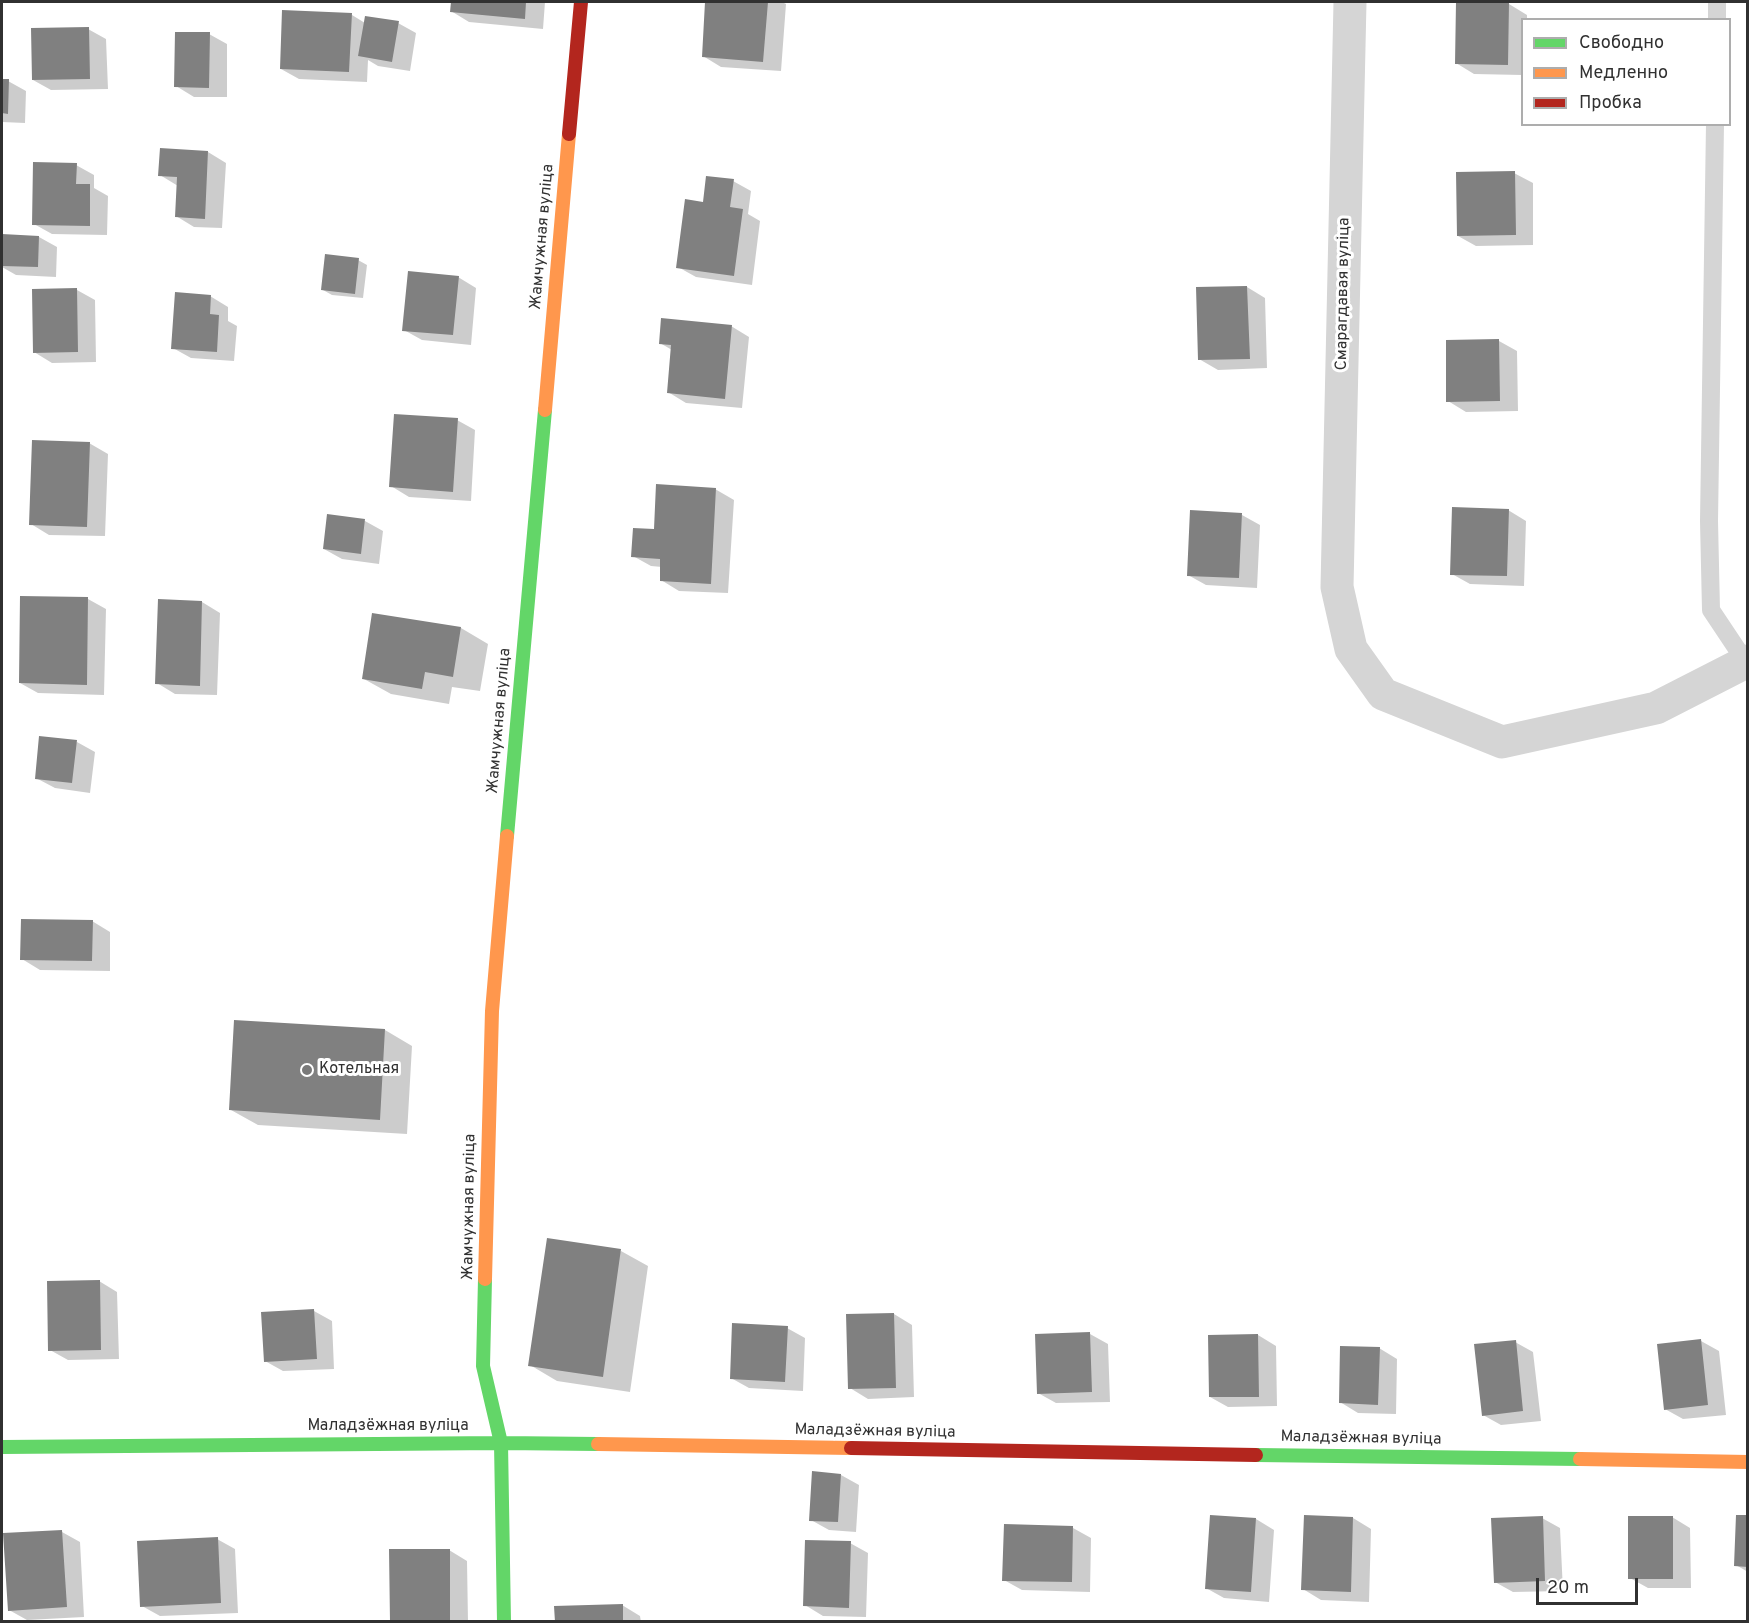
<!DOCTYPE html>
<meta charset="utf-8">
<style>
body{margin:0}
#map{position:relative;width:1749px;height:1623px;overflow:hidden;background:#fff;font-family:Overpass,sans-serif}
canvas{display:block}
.frame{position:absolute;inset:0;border:3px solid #313131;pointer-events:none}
.legend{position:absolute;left:1521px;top:18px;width:210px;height:108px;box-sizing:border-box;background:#fff;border:2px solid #adadad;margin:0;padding:8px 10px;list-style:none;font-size:18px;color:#313131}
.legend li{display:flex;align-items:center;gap:12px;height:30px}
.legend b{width:30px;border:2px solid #adadad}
.scale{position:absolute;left:1536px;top:1578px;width:102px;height:27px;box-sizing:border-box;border:3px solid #313131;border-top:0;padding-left:8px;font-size:18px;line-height:21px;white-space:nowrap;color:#313131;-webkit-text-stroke:4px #fff;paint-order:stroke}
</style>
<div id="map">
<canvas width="1749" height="1623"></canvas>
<div class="frame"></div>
<ul class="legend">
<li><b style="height:8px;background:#63d668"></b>Свободно</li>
<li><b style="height:8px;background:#ff974d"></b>Медленно</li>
<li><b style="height:8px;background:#b3261e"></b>Пробка</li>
</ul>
<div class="scale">20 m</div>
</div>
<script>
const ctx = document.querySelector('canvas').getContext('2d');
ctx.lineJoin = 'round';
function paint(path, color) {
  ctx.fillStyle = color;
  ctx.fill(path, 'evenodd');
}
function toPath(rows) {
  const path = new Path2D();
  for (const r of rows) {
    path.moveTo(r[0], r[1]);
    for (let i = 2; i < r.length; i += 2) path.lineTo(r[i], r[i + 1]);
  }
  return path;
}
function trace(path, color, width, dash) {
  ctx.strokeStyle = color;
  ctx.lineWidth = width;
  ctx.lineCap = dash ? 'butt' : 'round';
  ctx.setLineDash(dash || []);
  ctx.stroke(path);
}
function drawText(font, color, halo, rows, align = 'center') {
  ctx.font = font + ' Overpass,sans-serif';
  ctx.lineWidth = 6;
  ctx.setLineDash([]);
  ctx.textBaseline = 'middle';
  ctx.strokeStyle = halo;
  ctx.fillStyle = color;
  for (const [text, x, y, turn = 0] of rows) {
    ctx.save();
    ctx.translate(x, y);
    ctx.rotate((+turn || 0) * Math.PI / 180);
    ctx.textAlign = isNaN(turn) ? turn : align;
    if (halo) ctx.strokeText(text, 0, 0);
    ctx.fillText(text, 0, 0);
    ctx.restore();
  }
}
paint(toPath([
 [452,2,545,2,543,29,469,22,451,11],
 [707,2,782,2,786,4,781,71,721,67,703,56],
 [1509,4,1527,15,1527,20,1522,20,1522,75,1474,74,1456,63],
 [352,15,365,23,398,23,416,33,410,71,378,66,368,60,367,82,299,79,281,69],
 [88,29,106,39,108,89,51,90,33,80],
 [209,34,227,44,227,97,194,97,176,86],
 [2,80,8,81,26,91,25,123,2,122],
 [208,152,226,163,222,228,194,227,176,216,178,186,160,175],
 [76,165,94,175,94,188,108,196,107,235,52,234,34,224],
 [1514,173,1533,183,1533,245,1476,246,1458,236],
 [733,181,751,191,748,214,760,221,752,285,696,277,678,267,704,204],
 [2,236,39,237,57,247,56,277,16,275,2,267],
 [358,260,367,265,363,298,332,295,323,290],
 [458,277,476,288,471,345,422,340,404,330],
 [1247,287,1265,298,1267,368,1218,370,1199,359],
 [77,290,95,300,96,362,52,363,34,352],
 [210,296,228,307,228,321,237,326,234,361,191,358,173,348],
 [731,326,749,337,742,408,686,403,668,392,672,350,660,343],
 [1499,341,1517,351,1518,411,1466,412,1448,401],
 [457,420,475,430,471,501,409,497,391,486],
 [89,443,108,454,105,536,49,535,31,524],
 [715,489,734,500,728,593,679,591,661,580,662,567,651,566,633,556,655,531],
 [1508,510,1526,521,1524,586,1470,584,1452,574],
 [1242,515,1260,525,1257,588,1206,585,1188,575],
 [328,516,365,521,383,531,379,564,342,559,324,549],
 [22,597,88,599,106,609,104,695,38,693,20,683],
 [202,602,220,613,217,695,175,694,157,683],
 [374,615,461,628,488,644,480,691,452,687,449,704,391,694,364,679],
 [77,742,95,752,90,793,55,788,36,778],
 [92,921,110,932,110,971,40,970,22,959],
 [385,1030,412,1046,407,1134,258,1125,231,1110],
 [621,1251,648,1266,630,1392,557,1381,530,1365],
 [99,1281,117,1292,119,1359,68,1360,50,1350],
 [314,1311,332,1321,334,1369,283,1371,265,1361],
 [894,1314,912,1325,914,1397,868,1399,850,1388],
 [787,1328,805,1338,803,1391,749,1388,731,1378],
 [1090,1334,1108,1344,1110,1402,1056,1403,1038,1393],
 [1258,1335,1276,1346,1277,1406,1228,1407,1210,1397],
 [1701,1341,1719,1351,1726,1415,1683,1419,1665,1409],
 [1515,1342,1533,1352,1541,1421,1501,1425,1483,1415],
 [1379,1348,1397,1359,1396,1414,1358,1413,1340,1402],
 [841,1475,859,1485,856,1532,829,1530,811,1520],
 [1305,1517,1353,1518,1371,1529,1369,1602,1321,1600,1303,1589],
 [1672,1517,1690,1528,1691,1588,1648,1588,1630,1578],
 [1748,1517,1748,1572,1736,1565],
 [1542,1518,1560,1528,1563,1591,1513,1592,1495,1582],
 [1256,1519,1274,1530,1269,1602,1224,1598,1206,1588],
 [1073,1528,1091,1538,1090,1592,1022,1590,1004,1580],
 [62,1532,80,1542,84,1617,27,1620,9,1610],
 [217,1539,235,1549,238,1613,160,1616,142,1606],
 [850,1543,868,1553,866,1617,823,1616,805,1605],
 [449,1550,467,1561,468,1622,391,1622],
 [622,1605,640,1616,641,1622,556,1622]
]), '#0003');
paint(toPath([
 [451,2,526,2,525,19,450,12],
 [705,2,768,2,763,62,702,57],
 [1456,2,1509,3,1508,65,1455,64],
 [282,10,352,13,349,72,280,69],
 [365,16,399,21,392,62,358,56],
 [89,27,90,79,32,80,31,28],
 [175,32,210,32,209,88,174,87],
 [2,79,9,79,8,114,2,113],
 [160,148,208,151,205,219,175,217,177,177,158,176],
 [33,162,77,163,76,184,90,184,90,226,32,225],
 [1515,171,1516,235,1457,236,1456,172],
 [706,176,734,179,730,207,743,209,734,276,676,268,685,199,703,202],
 [2,234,39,236,38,267,2,266],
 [325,254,359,258,355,294,321,290],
 [408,271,459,276,453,335,402,331],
 [1247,286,1250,359,1198,360,1196,287],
 [77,288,78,352,33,353,32,289],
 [175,292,211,295,210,314,219,315,217,352,171,349],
 [661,318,732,325,725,399,667,393,671,345,659,344],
 [1499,339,1500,401,1446,402,1446,340],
 [394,414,458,418,453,492,389,487],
 [32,440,90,442,87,527,29,525],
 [656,484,716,488,711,584,660,581,660,559,631,557,633,528,654,529],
 [1452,507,1509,509,1507,576,1450,575],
 [1190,510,1242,513,1239,578,1187,576],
 [327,514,365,519,361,554,323,549],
 [20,596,88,597,87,685,19,683],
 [158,599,202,601,200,686,155,684],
 [372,613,461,627,453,677,425,672,422,689,362,679],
 [39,736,77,740,72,783,35,779],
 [21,919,93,920,92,961,20,960],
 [234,1020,385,1029,380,1120,229,1110],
 [547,1238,621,1249,603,1377,528,1366],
 [100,1280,101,1350,48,1351,47,1281],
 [314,1309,317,1359,264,1362,261,1312],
 [894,1313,896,1388,848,1389,846,1314],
 [732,1323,788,1326,785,1382,730,1379],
 [1090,1332,1092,1392,1037,1394,1035,1334],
 [1258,1334,1259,1397,1209,1397,1208,1335],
 [1701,1339,1708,1405,1664,1410,1657,1344],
 [1516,1340,1523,1411,1482,1416,1474,1344],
 [1340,1346,1380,1347,1378,1405,1339,1403],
 [812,1471,841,1474,838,1522,809,1521],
 [1210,1515,1256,1518,1251,1592,1205,1589],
 [1304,1515,1353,1517,1351,1592,1301,1590],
 [1736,1515,1748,1515,1748,1567,1734,1566],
 [1543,1516,1545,1581,1494,1583,1491,1518],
 [1628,1516,1673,1516,1673,1579,1628,1579],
 [1004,1524,1073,1526,1072,1582,1002,1581],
 [62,1530,67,1607,8,1611,3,1533],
 [218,1537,221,1603,140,1607,137,1541],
 [805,1540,851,1541,849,1608,803,1606],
 [389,1549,450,1549,450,1622,390,1622],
 [623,1604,623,1622,555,1622,554,1606]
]), '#808080');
trace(toPath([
 [1717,20,1717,2],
 [1715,124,1709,521,1711,610,1745,661]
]), '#d5d5d5', 18);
trace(toPath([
 [1350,2,1337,587,1351,649,1383,694,1502,742,1656,708,1748,661]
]), '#d5d5d5', 33);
trace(toPath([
 [507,836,545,410],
 [485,1279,483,1366,501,1443,504,1622],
 [2,1447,501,1443,598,1444],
 [1256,1455,1580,1459]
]), '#63d668', 14);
trace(toPath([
 [545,410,569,134],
 [485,1279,492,1011,507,836],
 [598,1444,851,1448],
 [1580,1459,1748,1462]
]), '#ff974d', 14);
trace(toPath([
 [569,134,581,2],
 [851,1448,1256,1455]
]), '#b3261e', 14);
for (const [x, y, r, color] of [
 [307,1070,6,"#797979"]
]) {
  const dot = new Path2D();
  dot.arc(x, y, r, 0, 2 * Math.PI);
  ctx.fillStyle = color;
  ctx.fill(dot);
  trace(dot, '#fff', 2);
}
drawText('16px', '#313131', '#fff', [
 ["Жамчужная вуліца",543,237,-85],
 ["Смарагдавая вуліца",1344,294,-89],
 ["Жамчужная вуліца",500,721,-85],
 ["Жамчужная вуліца",470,1207,-89],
 ["Маладзёжная вуліца",388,1427],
 ["Маладзёжная вуліца",875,1432,1],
 ["Маладзёжная вуліца",1361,1439,1]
]);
drawText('16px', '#313131', '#fff', [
 ["Котельная",319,1070]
], 'left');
</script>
